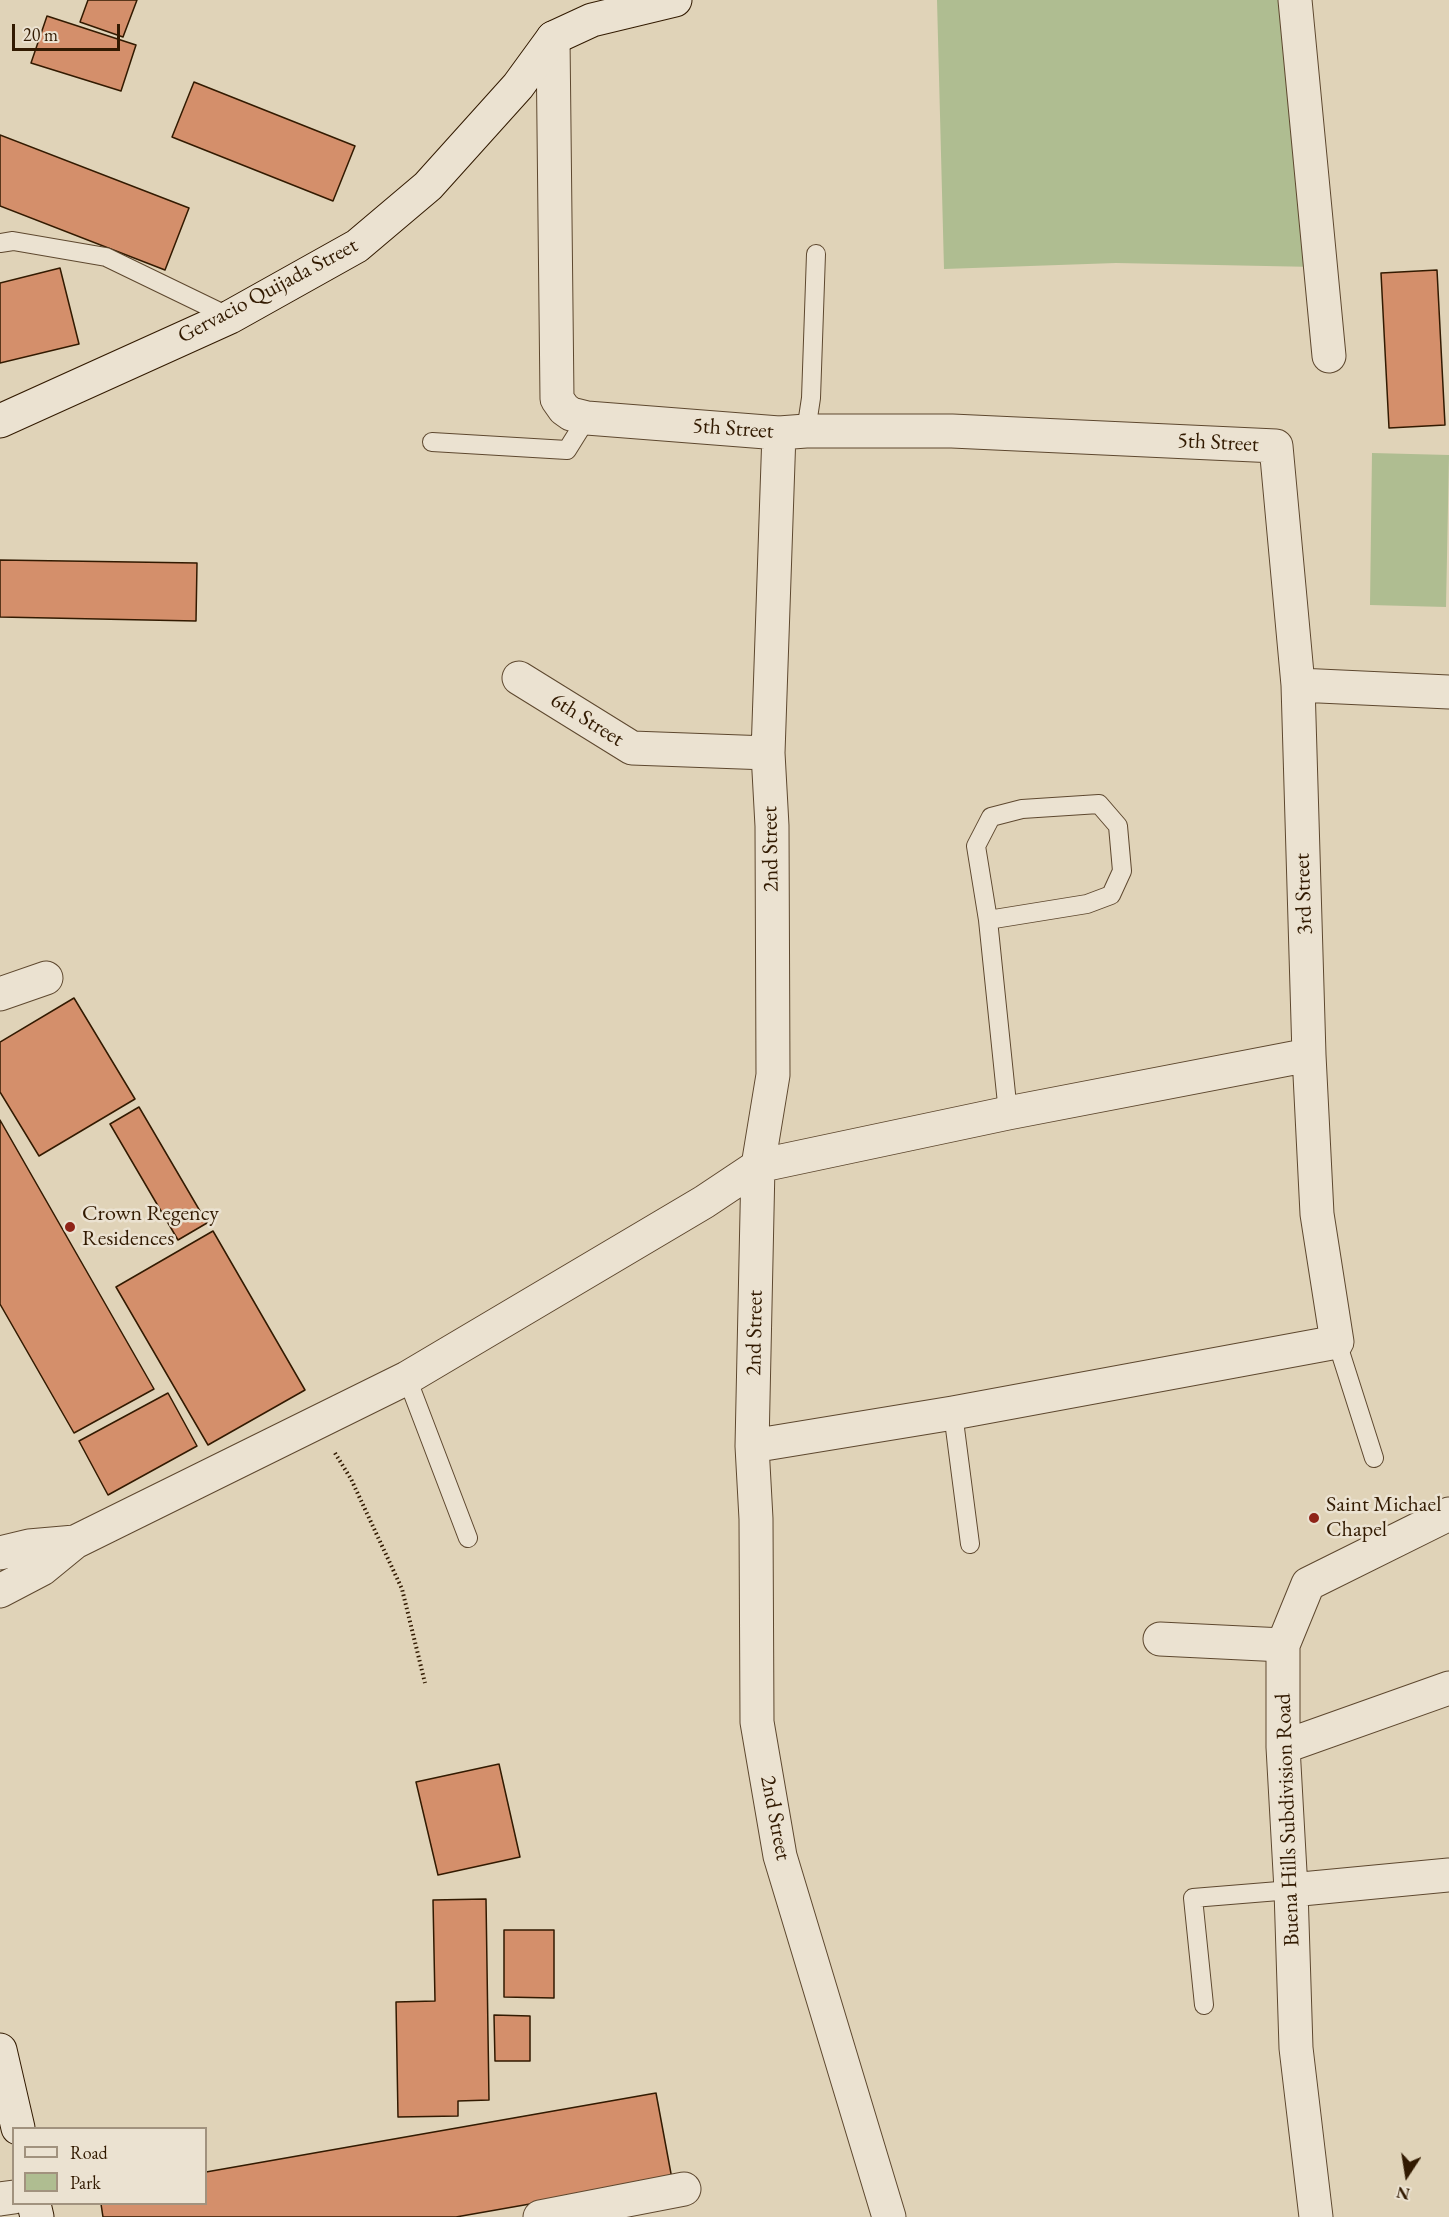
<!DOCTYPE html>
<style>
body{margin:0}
#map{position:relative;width:1449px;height:2217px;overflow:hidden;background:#e0d3b8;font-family:"EB Garamond",serif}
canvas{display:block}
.legend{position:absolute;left:12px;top:2127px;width:195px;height:78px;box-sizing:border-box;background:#ebe2d1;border:2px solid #a1927e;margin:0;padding:8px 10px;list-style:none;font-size:18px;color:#321a01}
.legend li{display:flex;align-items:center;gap:12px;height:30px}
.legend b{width:30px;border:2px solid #a1927e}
.north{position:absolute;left:1377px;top:2145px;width:60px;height:60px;-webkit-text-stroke:4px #ebe2d1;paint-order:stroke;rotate:192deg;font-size:16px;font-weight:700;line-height:24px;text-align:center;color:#321a01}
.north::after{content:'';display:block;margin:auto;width:21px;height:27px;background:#321a01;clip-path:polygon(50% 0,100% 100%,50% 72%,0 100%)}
.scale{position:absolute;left:12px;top:24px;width:108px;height:27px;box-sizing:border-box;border:3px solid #321a01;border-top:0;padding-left:8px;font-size:18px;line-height:21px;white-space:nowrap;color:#321a01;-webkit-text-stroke:4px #ebe2d1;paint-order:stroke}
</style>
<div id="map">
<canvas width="1449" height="2217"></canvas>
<ul class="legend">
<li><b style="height:8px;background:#ebe2d1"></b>Road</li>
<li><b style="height:16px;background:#afbd91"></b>Park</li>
</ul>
<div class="north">N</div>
<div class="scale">20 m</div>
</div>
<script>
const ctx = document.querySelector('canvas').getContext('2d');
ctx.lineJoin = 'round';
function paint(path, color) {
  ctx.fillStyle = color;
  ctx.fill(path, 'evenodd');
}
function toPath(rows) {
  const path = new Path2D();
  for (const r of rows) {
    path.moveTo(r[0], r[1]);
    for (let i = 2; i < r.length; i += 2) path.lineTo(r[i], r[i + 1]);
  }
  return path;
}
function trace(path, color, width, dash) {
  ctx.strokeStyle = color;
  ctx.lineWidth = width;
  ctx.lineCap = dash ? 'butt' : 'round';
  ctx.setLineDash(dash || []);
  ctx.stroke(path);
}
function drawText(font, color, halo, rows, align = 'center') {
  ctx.font = font + ' "EB Garamond",serif';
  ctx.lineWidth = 5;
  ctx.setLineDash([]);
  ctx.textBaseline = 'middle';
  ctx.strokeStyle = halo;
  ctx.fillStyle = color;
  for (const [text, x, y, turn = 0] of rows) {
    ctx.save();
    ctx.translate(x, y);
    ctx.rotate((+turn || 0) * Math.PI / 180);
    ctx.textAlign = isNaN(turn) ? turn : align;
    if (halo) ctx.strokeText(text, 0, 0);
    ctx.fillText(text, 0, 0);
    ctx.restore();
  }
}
paint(toPath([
 [937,0,1285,0,1316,267,1116,263,944,269],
 [1372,453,1449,455,1446,607,1370,605]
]), '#afbd91');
const building = toPath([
 [88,0,137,0,123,37,80,22,88,0],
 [47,16,136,45,121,91,31,63,47,16],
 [194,82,355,146,333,201,172,137,194,82],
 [0,135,189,208,165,270,0,206,0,135],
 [60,268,79,344,0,363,0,283,60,268],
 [1437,270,1445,425,1389,428,1381,273,1437,270],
 [0,560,197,563,196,621,0,617,0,560],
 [74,998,135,1099,39,1156,0,1092,0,1042,74,998],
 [139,1107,207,1223,178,1240,110,1124,139,1107],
 [0,1120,154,1389,74,1433,0,1304,0,1120],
 [213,1231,305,1390,208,1445,116,1287,213,1231],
 [168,1393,197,1446,108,1495,79,1441,168,1393],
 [499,1764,520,1857,438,1875,416,1782,499,1764],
 [486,1899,489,2100,458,2101,458,2116,398,2117,396,2002,435,2001,433,1900,486,1899],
 [504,1930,554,1930,554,1998,504,1997,504,1930],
 [494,2015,530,2016,530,2061,495,2061,494,2015],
 [656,2093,672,2179,456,2217,103,2217,101,2204,206,2204,206,2172,656,2093]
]);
paint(building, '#d48f6b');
trace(building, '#321a01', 1.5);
const lane = toPath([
 [0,243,13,241,106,257,230,317],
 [806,431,811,398,816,254],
 [432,442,567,450,587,418],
 [988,920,1087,904,1111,895,1122,871,1118,826,1099,804,1022,809,991,817,976,846,988,920,1008,1113],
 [1337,1342,1374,1458],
 [407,1378,468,1538],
 [953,1413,970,1544],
 [1204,2005,1193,1898,1291,1890]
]);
const street = toPath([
 [1295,0,1329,356],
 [553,38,557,399,564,409,571,414,587,418,779,433,806,431,952,431,1276,446,1298,685,1309,1055,1317,1214,1337,1342,953,1413,752,1446],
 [779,433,768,753,772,826,773,1075,758,1166,752,1446,756,1519,757,1722,780,1856,889,2217],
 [519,678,632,748,768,753],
 [1298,685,1449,692],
 [0,994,46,978],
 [0,1553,29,1546,75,1542],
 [0,1591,42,1569,75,1542,407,1378,704,1202,758,1166,1008,1113,1309,1055],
 [1160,1639,1283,1645],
 [1283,1747,1449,1688],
 [1291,1890,1449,1875],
 [0,2199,14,2197],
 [540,2217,684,2189],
 [1316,2217,1296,2048,1291,1890,1283,1747,1283,1645,1308,1584,1449,1514]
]);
const secondary = toPath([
 [0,421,230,317,357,246,428,186,518,86,553,38,592,20,675,0],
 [0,2050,18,2128],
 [34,2204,37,2217]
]);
trace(lane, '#5e482f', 20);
trace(street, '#5e482f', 35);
trace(secondary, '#321a01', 35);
trace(toPath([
 [335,1453,351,1479,402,1589,425,1683]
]), '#321a01', 4, [1.5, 3]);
trace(lane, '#ebe2d1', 18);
trace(street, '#ebe2d1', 33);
trace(secondary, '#ebe2d1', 33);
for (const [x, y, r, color] of [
 [70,1227,6,"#8f2418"],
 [1314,1518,6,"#8f2418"]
]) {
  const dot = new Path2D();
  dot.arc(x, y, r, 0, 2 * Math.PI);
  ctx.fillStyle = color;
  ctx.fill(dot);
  trace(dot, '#ebe2d1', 2);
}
drawText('22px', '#321a01', '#ebe2d1', [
 ["Gervacio Quijada Street",268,291,-28],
 ["5th Street",733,429,4],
 ["5th Street",1218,443,3],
 ["6th Street",587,720,32],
 ["2nd Street",771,849,-91],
 ["3rd Street",1304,894,-92],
 ["2nd Street",755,1333,-89],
 ["2nd Street",775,1818,79],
 ["Buena Hills Subdivision Road",1288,1820,-92]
]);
drawText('22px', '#321a01', '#ebe2d1', [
 ["Crown Regency",82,1214],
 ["Residences",82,1239],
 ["Saint Michael",1326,1505],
 ["Chapel",1326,1530]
], 'left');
</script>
